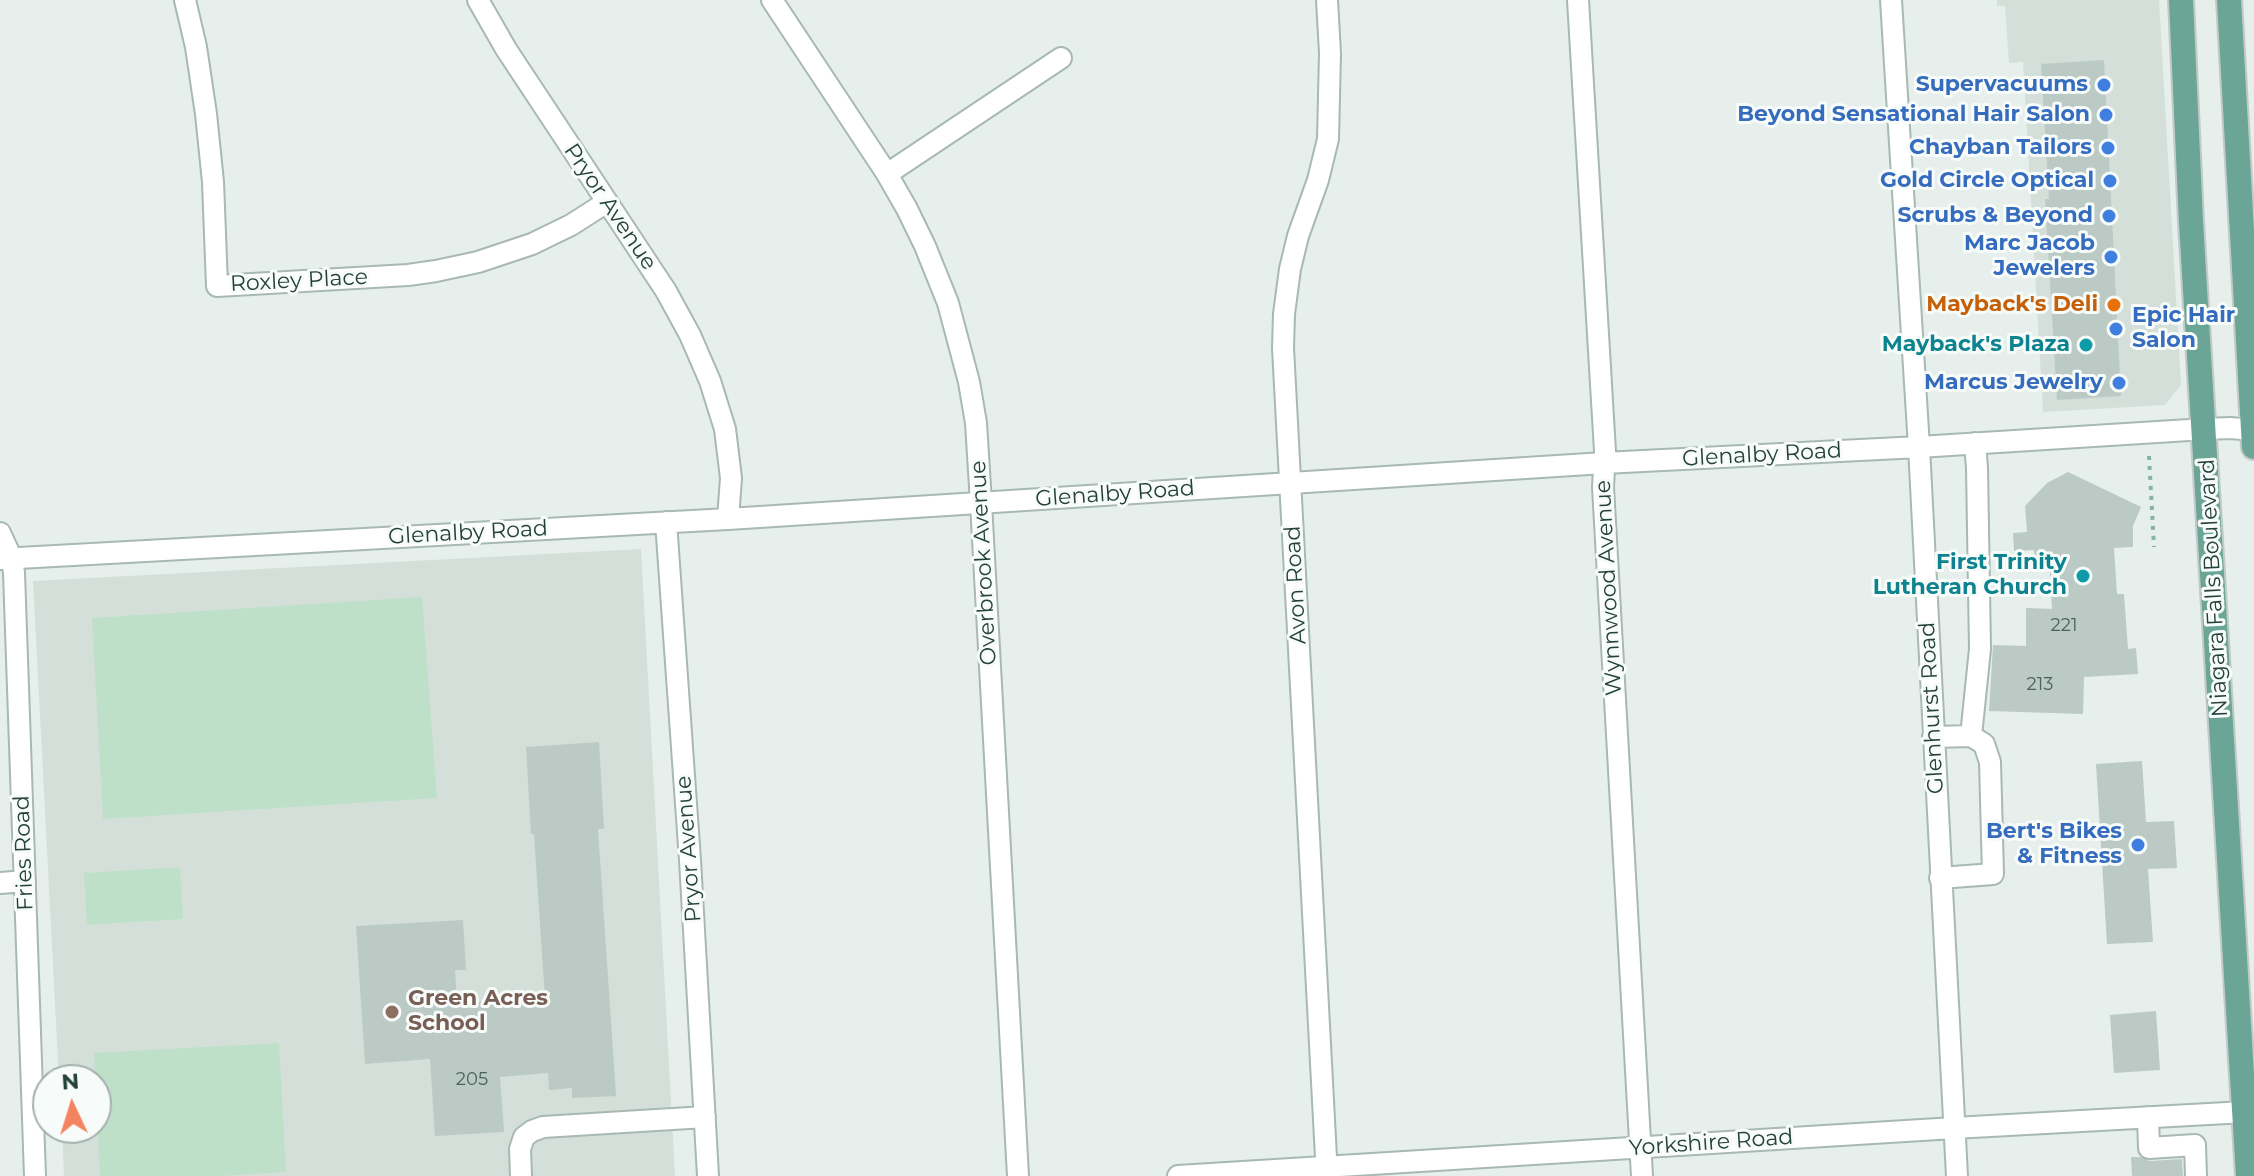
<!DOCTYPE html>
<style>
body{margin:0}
#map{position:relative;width:2254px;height:1176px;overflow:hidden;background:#e6efeb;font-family:Montserrat,sans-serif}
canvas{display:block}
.north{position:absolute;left:32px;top:1064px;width:80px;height:80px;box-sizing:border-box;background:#f7fbf9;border:2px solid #a3b1ad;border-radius:50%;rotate:356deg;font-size:22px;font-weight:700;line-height:32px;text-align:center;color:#24423a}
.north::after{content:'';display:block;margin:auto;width:28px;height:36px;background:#f4845f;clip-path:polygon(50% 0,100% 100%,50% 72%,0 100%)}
</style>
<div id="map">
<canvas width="2254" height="1176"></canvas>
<div class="north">N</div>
</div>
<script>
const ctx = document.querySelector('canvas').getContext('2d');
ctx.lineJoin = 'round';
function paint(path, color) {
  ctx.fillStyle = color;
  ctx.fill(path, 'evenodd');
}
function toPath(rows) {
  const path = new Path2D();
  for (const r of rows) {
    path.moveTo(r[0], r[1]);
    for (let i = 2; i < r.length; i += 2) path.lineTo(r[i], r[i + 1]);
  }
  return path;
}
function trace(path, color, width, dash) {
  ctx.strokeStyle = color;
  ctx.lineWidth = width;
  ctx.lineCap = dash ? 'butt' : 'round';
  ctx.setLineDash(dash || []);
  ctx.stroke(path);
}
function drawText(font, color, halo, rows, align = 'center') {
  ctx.font = font + ' Montserrat,sans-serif';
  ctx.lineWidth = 6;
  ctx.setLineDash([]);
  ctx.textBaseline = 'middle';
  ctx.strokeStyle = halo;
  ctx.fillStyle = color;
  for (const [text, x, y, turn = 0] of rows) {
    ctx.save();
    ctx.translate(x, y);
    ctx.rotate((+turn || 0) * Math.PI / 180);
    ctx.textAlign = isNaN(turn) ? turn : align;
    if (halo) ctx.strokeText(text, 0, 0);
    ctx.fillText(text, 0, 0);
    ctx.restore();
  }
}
paint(toPath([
 [1997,0,2159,0,2181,385,2165,405,2043,412,2023,62,2009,63,2005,6,1997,6],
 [641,549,675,1176,64,1176,62,1128,96,1128,96,1080,59,1080,33,581]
]), '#d4dfda');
paint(toPath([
 [422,597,437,798,103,819,92,618],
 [180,867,183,919,87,925,84,873],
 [279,1043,286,1172,222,1176,100,1176,94,1053]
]), '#bfe0c8');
paint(toPath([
 [2104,60,2121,396,2057,400,2045,199,2049,199,2041,64],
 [2068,472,2141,507,2133,526,2133,547,2114,548,2117,594,2124,594,2128,649,2136,648,2138,674,2084,677,2083,714,1989,711,1993,645,2026,646,2026,608,2052,609,2049,558,2035,559,2034,550,2014,551,2013,533,2027,532,2025,506,2047,483],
 [599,742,604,829,598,829,616,1096,572,1098,572,1088,549,1090,548,1073,500,1077,504,1132,435,1136,430,1059,365,1064,356,926,463,920,466,970,455,970,457,1003,545,998,534,834,531,834,526,747],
 [2142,761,2146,822,2174,821,2177,868,2148,869,2153,942,2107,944,2096,764],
 [2156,1011,2160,1070,2114,1073,2110,1015],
 [2131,1157,2140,1157,2150,1161,2182,1159,2183,1176,2132,1176]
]), '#bbcac4');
const minor = toPath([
 [185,0,196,47,206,114,213,182,217,286,408,275,436,271,478,262,532,244,571,225,607,202],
 [478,0,506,49,666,291,690,335,710,381,725,429,731,478,728,519],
 [772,0,887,174,907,209,925,246,948,303,969,382,976,423,981,503,1018,1176],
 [1327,0,1330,53,1328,139,1318,180,1298,236,1290,269,1284,314,1283,348,1327,1176],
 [1578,0,1605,451,1603,487,1642,1176],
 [1891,0,1919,447,1957,1176],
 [887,174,1061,58],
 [666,522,690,860,708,1176],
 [0,533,12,559,14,573,35,1176],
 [0,559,728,519,1604,463,1919,447,2205,429,2230,428,2254,430],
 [1971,736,1980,649,1977,468,1975,443],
 [1933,737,1971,736,1984,744,1990,762,1993,874,1940,878],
 [0,883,25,881],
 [2148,1117,2149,1148,2195,1145,2196,1176],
 [521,1176,520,1149,524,1137,532,1131,543,1127,705,1117],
 [1178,1176,1954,1128,2245,1112]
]);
const major = toPath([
 [2181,0,2191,222,2248,1176],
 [2229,0,2254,447]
]);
trace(minor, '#a8b8b2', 24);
trace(major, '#c2cac8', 28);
trace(toPath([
 [2149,456,2154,547]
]), '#86b3a5', 4, [4, 6]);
trace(minor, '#fff', 20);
trace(major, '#6aa596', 24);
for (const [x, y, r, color] of [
 [2104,85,8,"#3f7fe0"],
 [2106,115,8,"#3f7fe0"],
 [2108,148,8,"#3f7fe0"],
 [2110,181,8,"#3f7fe0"],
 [2109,216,8,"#3f7fe0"],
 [2111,257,8,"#3f7fe0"],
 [2114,305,8,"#e8710a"],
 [2116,329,8,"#3f7fe0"],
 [2086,345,8,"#0f9aa8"],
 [2119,383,8,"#3f7fe0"],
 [2083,576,8,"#0f9aa8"],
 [2138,845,8,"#3f7fe0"],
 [392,1012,8,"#8d6e63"]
]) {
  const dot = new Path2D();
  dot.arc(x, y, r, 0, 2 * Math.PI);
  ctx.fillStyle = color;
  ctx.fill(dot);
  trace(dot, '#f7fbf9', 3);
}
drawText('18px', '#4a645c', null, [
 ["221",2064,626],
 ["213",2040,685],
 ["205",472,1080]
]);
drawText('bold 22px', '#366cbe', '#f7fbf9', [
 ["Supervacuums",2088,85],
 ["Beyond Sensational Hair Salon",2090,115],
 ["Chayban Tailors",2092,148],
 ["Gold Circle Optical",2094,181],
 ["Scrubs & Beyond",2093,216],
 ["Marc Jacob",2095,244],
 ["Jewelers",2095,269],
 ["Epic Hair",2132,316,"left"],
 ["Salon",2132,341,"left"],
 ["Marcus Jewelry",2103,383],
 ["Bert's Bikes",2122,832],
 ["& Fitness",2122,857]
], 'right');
drawText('22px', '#24423a', '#f7fbf9', [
 ["Pryor Avenue",610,207,56],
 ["Roxley Place",299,281,-3],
 ["Glenalby Road",1762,455,-3],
 ["Glenalby Road",1115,494,-4],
 ["Glenalby Road",468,533,-3],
 ["Overbrook Avenue",984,563,-93],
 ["Avon Road",1296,585,-93],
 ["Wynnwood Avenue",1609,588,-93],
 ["Niagara Falls Boulevard",2214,588,-93],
 ["Glenhurst Road",1932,708,-93],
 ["Pryor Avenue",689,849,-94],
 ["Fries Road",24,853,-92],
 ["Yorkshire Road",1711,1143,-4]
]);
drawText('bold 22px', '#c56008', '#f7fbf9', [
 ["Mayback's Deli",2098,305]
], 'right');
drawText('bold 22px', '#0d838f', '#f7fbf9', [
 ["Mayback's Plaza",2070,345],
 ["First Trinity",2067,563],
 ["Lutheran Church",2067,588]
], 'right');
drawText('bold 22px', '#785e54', '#f7fbf9', [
 ["Green Acres",408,999],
 ["School",408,1024]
], 'left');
</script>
